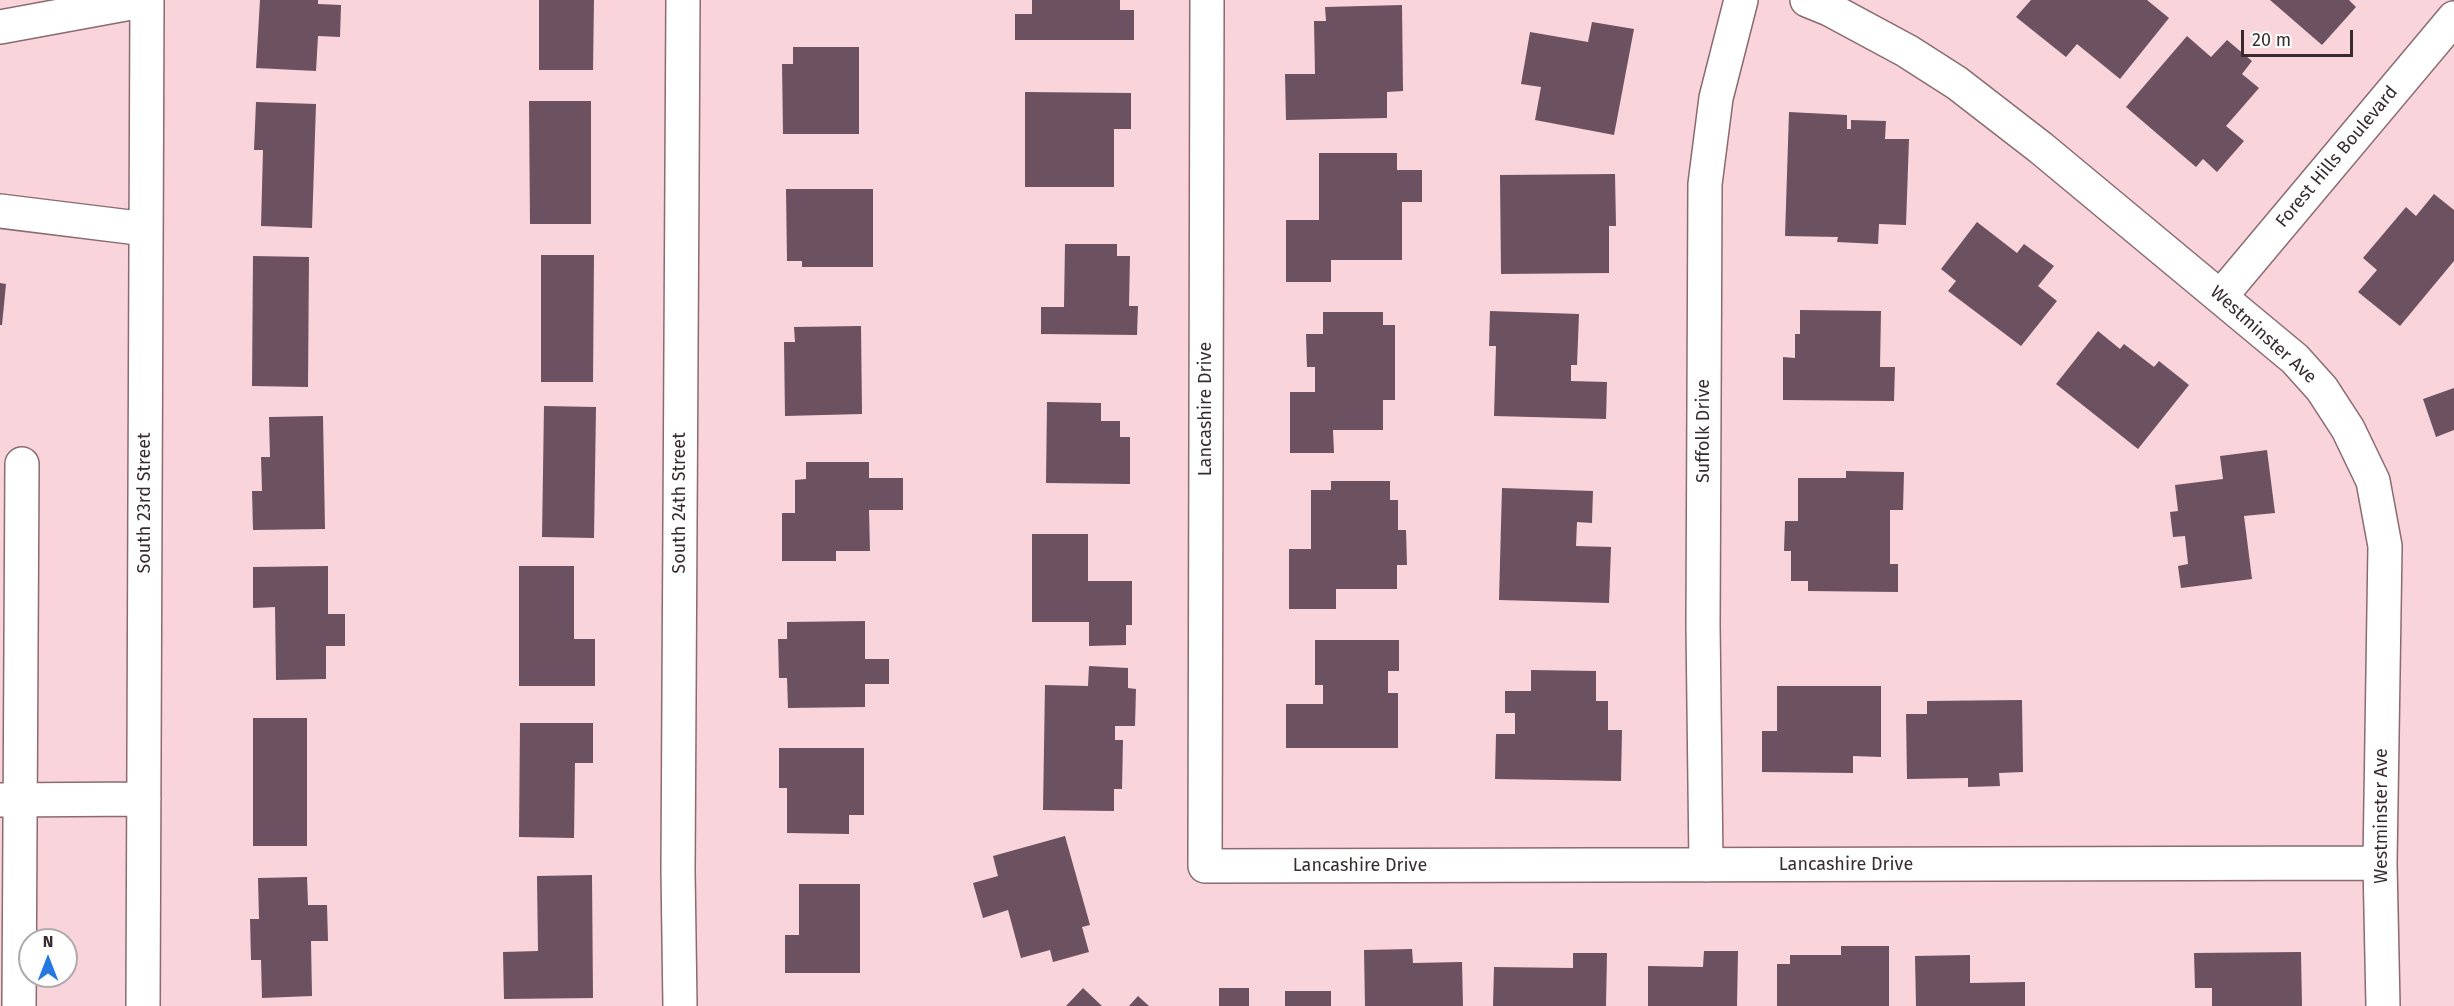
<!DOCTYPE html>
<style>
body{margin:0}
#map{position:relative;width:2454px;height:1006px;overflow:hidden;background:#f9d4da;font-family:"Fira Sans",sans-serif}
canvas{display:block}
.north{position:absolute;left:18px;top:928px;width:60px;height:60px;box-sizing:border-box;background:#fff;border:2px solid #afaaab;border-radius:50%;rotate:0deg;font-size:16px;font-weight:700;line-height:24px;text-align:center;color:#382a2d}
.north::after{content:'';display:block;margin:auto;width:21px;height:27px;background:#2578e2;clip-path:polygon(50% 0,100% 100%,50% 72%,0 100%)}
.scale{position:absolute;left:2241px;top:30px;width:112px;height:27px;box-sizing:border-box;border:3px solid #382a2d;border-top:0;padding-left:8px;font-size:18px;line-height:21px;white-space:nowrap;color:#382a2d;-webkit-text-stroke:4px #fff;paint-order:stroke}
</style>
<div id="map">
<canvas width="2454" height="1006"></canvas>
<div class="north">N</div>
<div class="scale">20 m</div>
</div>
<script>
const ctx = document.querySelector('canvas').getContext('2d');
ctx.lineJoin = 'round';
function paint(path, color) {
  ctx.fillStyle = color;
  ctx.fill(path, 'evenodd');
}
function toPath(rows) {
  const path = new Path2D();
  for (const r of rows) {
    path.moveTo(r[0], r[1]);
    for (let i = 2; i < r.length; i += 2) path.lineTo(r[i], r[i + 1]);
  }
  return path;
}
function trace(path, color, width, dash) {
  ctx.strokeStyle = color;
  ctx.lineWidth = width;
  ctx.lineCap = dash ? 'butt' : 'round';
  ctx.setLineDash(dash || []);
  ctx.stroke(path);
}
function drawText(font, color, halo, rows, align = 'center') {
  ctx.font = font + ' "Fira Sans",sans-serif';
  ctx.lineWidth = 6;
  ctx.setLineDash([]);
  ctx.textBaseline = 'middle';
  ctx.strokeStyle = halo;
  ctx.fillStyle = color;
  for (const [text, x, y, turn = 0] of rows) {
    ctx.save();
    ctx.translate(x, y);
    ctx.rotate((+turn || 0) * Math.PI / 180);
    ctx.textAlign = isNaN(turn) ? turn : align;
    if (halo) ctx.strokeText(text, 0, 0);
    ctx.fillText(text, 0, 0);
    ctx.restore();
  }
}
paint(toPath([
 [260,0,318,0,318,4,341,5,340,37,318,36,316,71,256,68],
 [539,0,594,0,593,70,539,70],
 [1032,0,1120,0,1120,10,1134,10,1134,40,1015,40,1015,14,1032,14],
 [2031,0,2147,0,2169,18,2120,79,2077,44,2066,57,2016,17],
 [2270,0,2349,0,2356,7,2322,45],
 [1402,5,1403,91,1387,92,1387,118,1286,120,1285,74,1315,74,1314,21,1326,21,1325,7],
 [1592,22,1634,29,1614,135,1535,120,1541,87,1521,84,1530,32,1588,42],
 [2187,36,2211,57,2227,40,2252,61,2242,74,2259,88,2226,126,2244,141,2217,172,2203,159,2196,167,2126,107],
 [793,47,859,47,859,134,783,134,782,64,793,64],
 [1025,92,1131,93,1131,129,1114,129,1114,187,1025,187],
 [529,101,591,101,591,224,530,224],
 [256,102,316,104,312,228,261,226,263,150,254,150],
 [1789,112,1847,115,1847,129,1851,129,1851,120,1886,121,1885,139,1909,139,1906,225,1879,224,1878,244,1837,242,1838,237,1785,236],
 [1319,153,1397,153,1397,170,1422,170,1422,202,1402,202,1402,260,1331,260,1331,282,1286,282,1286,220,1319,220],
 [1615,174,1616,226,1609,226,1609,273,1501,274,1500,175],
 [786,189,873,189,873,267,802,267,802,261,787,261],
 [2434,194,2454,210,2454,261,2400,326,2358,292,2377,270,2363,258,2406,207,2416,216],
 [1977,222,2017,253,2024,244,2054,266,2038,286,2057,301,2021,346,1948,291,1956,281,1941,269],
 [1065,244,1117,244,1117,256,1130,256,1129,306,1138,306,1137,335,1041,334,1041,307,1064,307],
 [541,255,594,255,593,382,541,382],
 [253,256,309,257,308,387,252,386],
 [0,283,6,284,2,325,0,325],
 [1800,310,1881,311,1880,367,1895,367,1894,401,1783,400,1783,357,1795,358,1795,334,1800,334],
 [1490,311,1579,314,1577,365,1571,365,1571,381,1607,382,1606,419,1494,416,1496,346,1489,346],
 [1323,312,1383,312,1383,325,1395,325,1395,400,1383,400,1383,430,1333,430,1334,453,1290,453,1290,392,1315,392,1315,367,1307,367,1306,334,1323,334],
 [861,326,862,414,785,416,784,342,795,342,794,327],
 [2098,331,2120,349,2124,344,2154,367,2159,361,2189,385,2138,449,2056,384],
 [2454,388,2454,430,2436,437,2423,399],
 [1047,402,1101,403,1101,421,1120,421,1120,437,1130,437,1130,484,1046,483],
 [544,406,596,407,594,538,542,537],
 [323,416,325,529,253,530,252,491,262,491,261,457,270,457,269,417],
 [2267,450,2275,513,2244,516,2252,579,2181,588,2178,566,2188,564,2185,536,2173,537,2170,512,2178,511,2175,485,2223,479,2220,456],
 [806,462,869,462,869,478,903,478,903,510,869,510,870,551,836,551,836,561,782,561,782,513,795,513,795,480,806,479],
 [1846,471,1904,472,1903,510,1890,510,1890,564,1898,564,1898,592,1808,591,1808,581,1791,581,1791,551,1784,551,1785,521,1798,521,1798,478,1846,478],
 [1331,481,1390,481,1390,500,1398,500,1398,530,1406,530,1407,565,1397,565,1397,589,1336,589,1336,609,1289,609,1289,549,1311,549,1311,490,1331,490],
 [1502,488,1593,491,1592,523,1577,522,1576,546,1611,547,1609,603,1499,600],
 [1032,534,1088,534,1088,581,1132,581,1132,625,1126,625,1126,645,1089,646,1089,622,1032,622],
 [328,566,328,614,345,614,345,646,326,646,326,679,276,680,275,607,253,608,253,567],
 [519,566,574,566,574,639,595,639,595,686,519,686],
 [865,621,865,659,889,659,889,684,865,684,865,707,788,708,787,678,779,678,778,639,787,639,787,622],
 [1315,640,1399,640,1399,671,1388,671,1388,693,1398,693,1398,748,1286,748,1286,704,1323,704,1323,685,1315,685],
 [1089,666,1128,668,1128,688,1136,689,1135,726,1115,726,1115,740,1123,740,1122,789,1114,789,1114,811,1043,810,1045,685,1088,686],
 [1531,670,1596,671,1596,701,1608,701,1608,730,1622,730,1621,781,1495,779,1496,734,1515,734,1515,713,1505,713,1505,691,1531,691],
 [1777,686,1881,686,1881,757,1853,756,1853,773,1762,772,1762,731,1777,731],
 [2022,700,2023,772,1999,773,2000,786,1968,787,1968,778,1907,779,1906,714,1927,714,1927,701],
 [253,718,307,718,307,846,253,846],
 [520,723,593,723,593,763,575,763,574,838,519,837],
 [779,748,864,748,864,815,849,815,849,834,787,833,787,788,779,788],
 [1065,836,1090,925,1082,927,1089,952,1053,962,1050,950,1021,958,1008,910,983,918,973,883,998,876,993,856],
 [592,875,593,998,504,999,503,952,538,951,537,876],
 [307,877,308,905,327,905,328,941,311,941,312,996,262,998,261,960,251,960,250,919,259,919,258,878],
 [799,884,860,884,860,973,785,973,785,935,799,935],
 [1841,946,1889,946,1889,1006,1777,1006,1777,964,1790,964,1790,955,1841,955],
 [1412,949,1413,963,1462,962,1463,1006,1365,1006,1364,950],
 [1704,951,1738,951,1737,1006,1648,1006,1648,966,1703,967],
 [2301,952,2302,1006,2212,1006,2212,988,2195,988,2194,953],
 [1573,953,1607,953,1606,1006,1493,1006,1494,967,1573,968],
 [1970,955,1970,983,2025,982,2025,1006,1916,1006,1915,956],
 [1083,988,1102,1006,1066,1006],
 [1219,988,1249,988,1249,1006,1219,1006],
 [1285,991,1331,991,1331,1006,1285,1006],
 [1138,996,1149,1006,1129,1006]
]), '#6c5160');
const minor = toPath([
 [1207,0,1205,866,2380,863],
 [1807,0,1829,9,1907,51,1957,83,2041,148,2295,359,2322,389,2348,429,2373,481,2385,546,2380,863,2383,1006],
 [0,27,147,0],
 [0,211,146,229],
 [2221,296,2454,18],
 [0,800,144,799],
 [1706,865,1703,625,1705,184,1716,98,1741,0],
 [19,1006,22,464],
 [143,1006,147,0],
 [680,1006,678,870,683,0]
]);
trace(minor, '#8b6a70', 36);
trace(minor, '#fff', 33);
drawText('18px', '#382a2d', '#fff', [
 ["Forest Hills Boulevard",2337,157,-50],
 ["Westminster Ave",2263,335,42],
 ["Lancashire Drive",1206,409,-90],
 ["Suffolk Drive",1704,431,-90],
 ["South 23rd Street",145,503,-90],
 ["South 24th Street",680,503,-90],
 ["Westminster Ave",2382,816,-90],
 ["Lancashire Drive",1846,865],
 ["Lancashire Drive",1360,866]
]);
</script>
